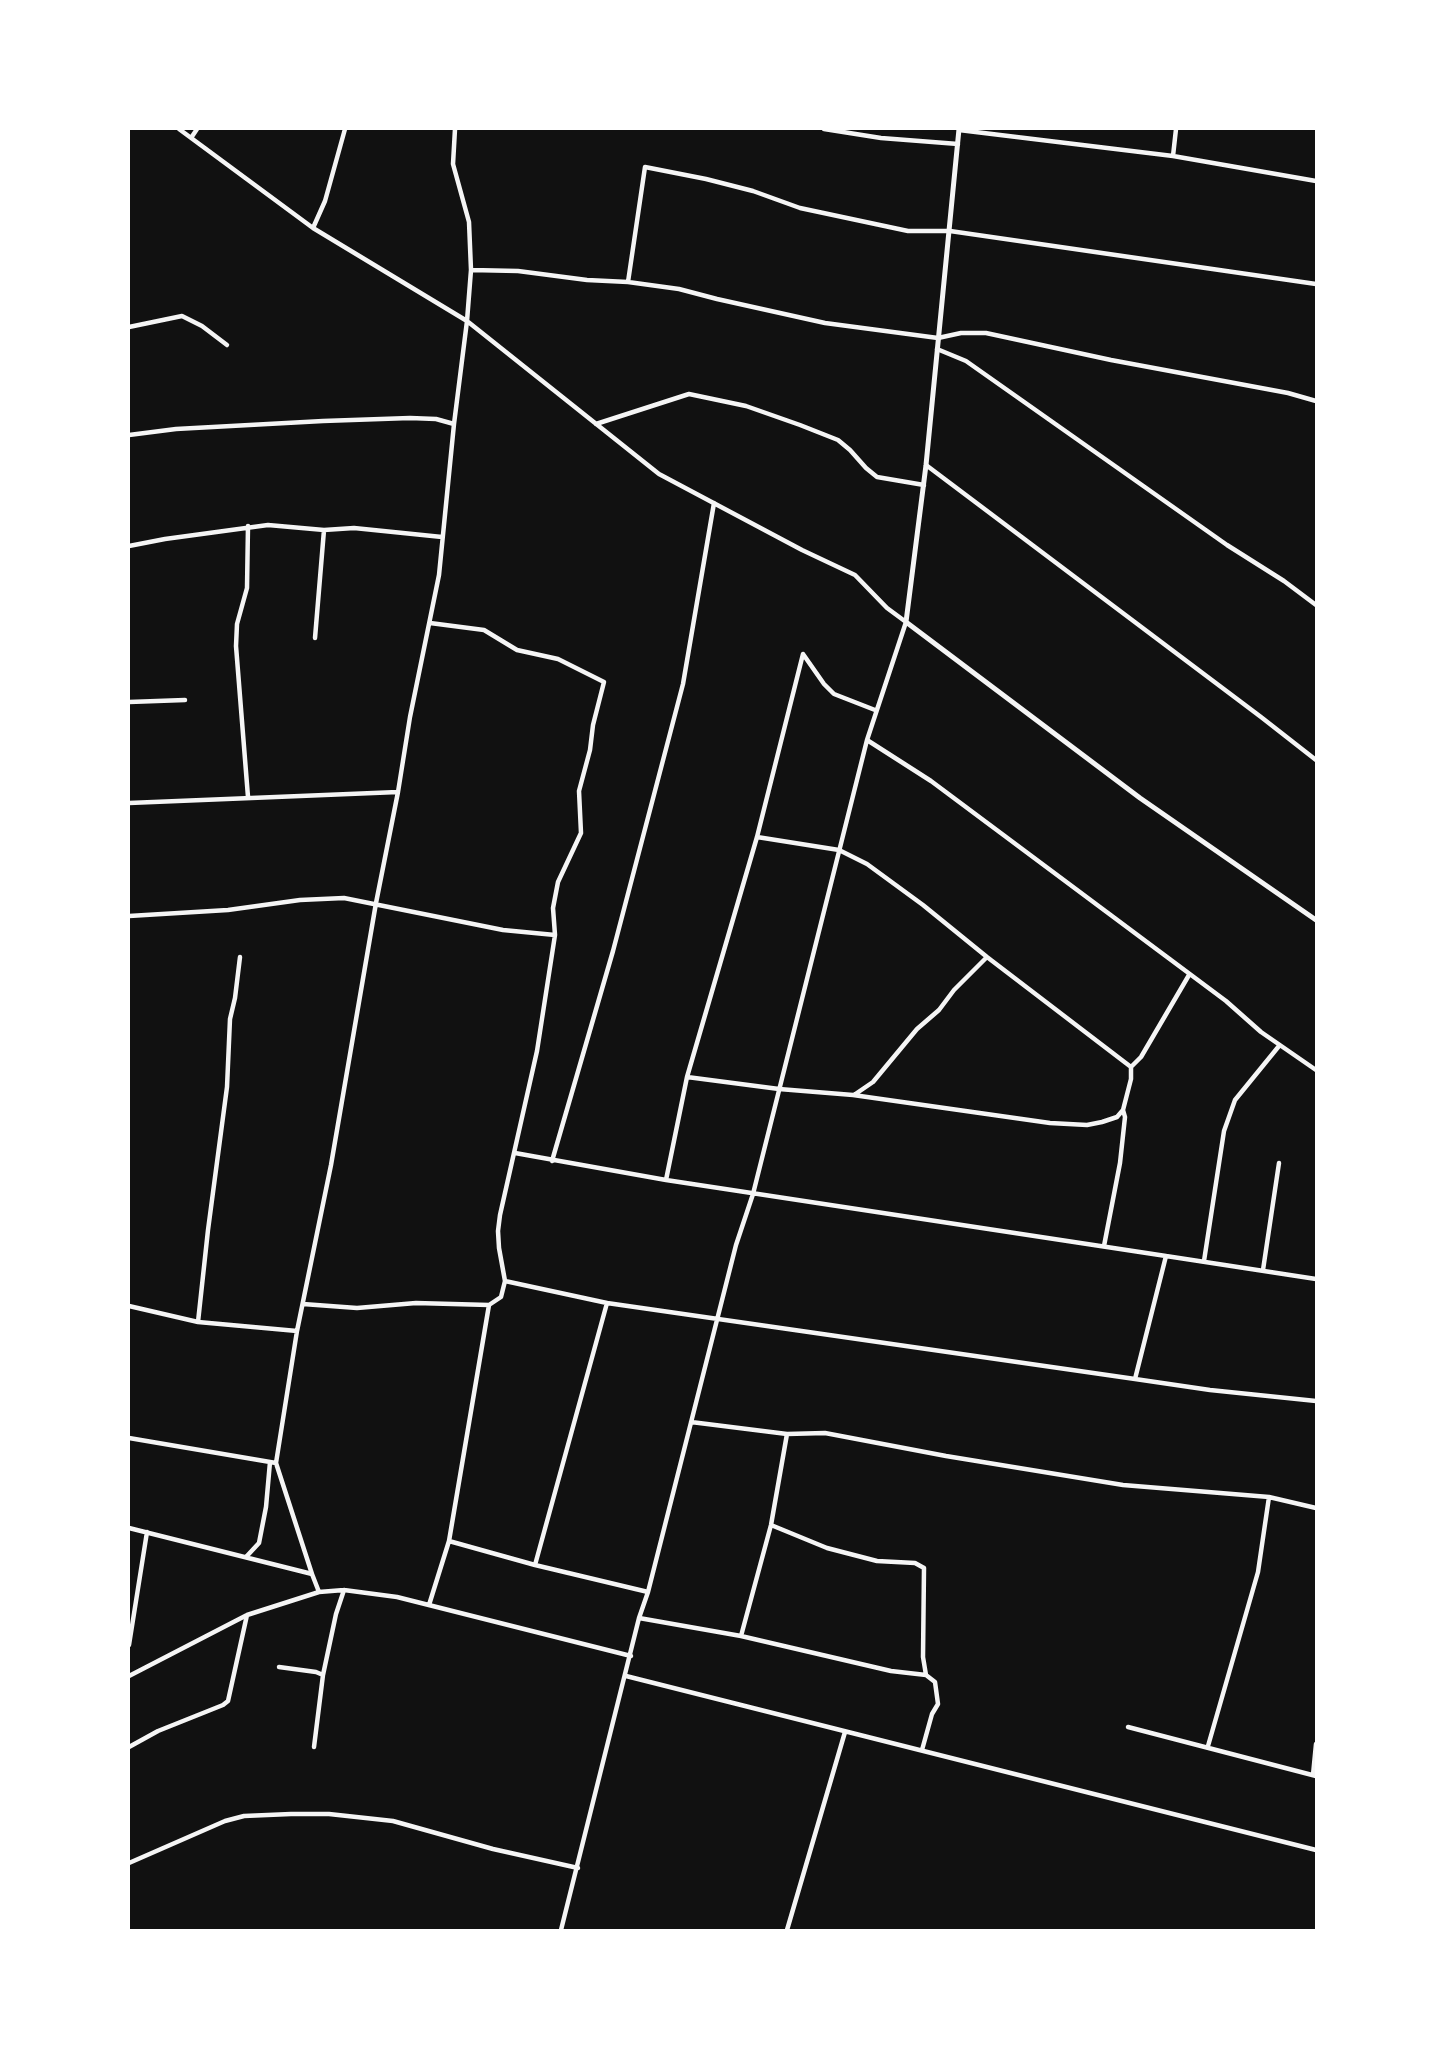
<!DOCTYPE html>
<style>
body{margin:0}
#map{position:relative;width:1445px;height:2059px;overflow:hidden;background:#111;font-family:"Sofia Sans Condensed",sans-serif}
canvas{display:block}
.frame{position:absolute;inset:0;border:130px solid #fff;pointer-events:none}
</style>
<div id="map">
<canvas width="1445" height="2059"></canvas>
<div class="frame"></div>
</div>
<script>
const ctx = document.querySelector('canvas').getContext('2d');
ctx.lineJoin = 'round';
function toPath(rows) {
  const path = new Path2D();
  for (const r of rows) {
    path.moveTo(r[0], r[1]);
    for (let i = 2; i < r.length; i += 2) path.lineTo(r[i], r[i + 1]);
  }
  return path;
}
function trace(path, color, width, dash) {
  ctx.strokeStyle = color;
  ctx.lineWidth = width;
  ctx.lineCap = dash ? 'butt' : 'round';
  ctx.setLineDash(dash || []);
  ctx.stroke(path);
}
trace(toPath([
 [179,129,313,228,467,321,659,474,802,550,855,575,887,608,906,622,867,740,753,1194,736,1245,648,1592,639,1618,561,1930],
 [824,129,881,138,958,144],
 [959,130,1173,156,1316,181],
 [191,138,197,129],
 [1173,156,1176,129],
 [313,228,325,201,345,129],
 [471,270,518,271,587,280,628,282,679,289,717,299,825,323,938,338,961,333,986,333,1111,360,1288,393,1316,401],
 [628,282,645,167,706,179,753,191,800,208,908,231,950,231,1316,284],
 [129,327,182,316,202,326,227,345],
 [937,349,966,361,1227,545,1284,581,1316,605],
 [596,424,689,394,746,406,800,425,838,440,850,450,866,468,877,477,924,485],
 [129,435,176,429,323,421,410,418,436,419,454,424],
 [926,465,1261,717,1316,760],
 [129,546,165,539,268,525,324,530,354,528,442,537],
 [315,638,324,530],
 [803,654,824,684,834,694,875,710],
 [129,702,185,700],
 [867,740,931,781,1226,1001,1261,1032,1316,1070],
 [248,797,236,646,237,624,247,588,248,526],
 [129,803,398,792],
 [757,837,839,850,867,864,923,905,987,957,1131,1067],
 [129,916,228,910,300,900,344,898,503,930,555,935],
 [687,1077,779,1089,853,1095,1050,1123,1087,1125,1102,1122,1117,1117,1123,1110,1131,1079,1131,1067,1141,1057,1189,975],
 [854,1095,873,1082,917,1029,939,1010,954,990,987,957],
 [552,1161,613,951,683,684,714,503],
 [666,1180,687,1077,757,837,803,654],
 [1104,1246,1120,1163,1125,1117,1123,1110],
 [1166,1256,1316,1279],
 [1204,1261,1224,1131,1235,1100,1279,1046],
 [1263,1270,1279,1163],
 [505,1281,607,1303,1135,1379,1166,1256,666,1180,515,1153],
 [303,1304,357,1308,416,1303,489,1305],
 [129,1306,198,1322,297,1331,276,1463],
 [198,1322,208,1230,227,1087,230,1019,235,998,240,957],
 [297,1331,331,1165,376,903,398,792,410,717,439,575,454,424,467,321,471,270,469,222,453,164,455,129],
 [1135,1379,1210,1390,1316,1401],
 [691,1422,787,1434,825,1433,946,1456,1123,1485,1269,1497,1316,1508],
 [129,1438,276,1463,312,1574],
 [771,1525,827,1548,877,1561,915,1563,924,1568,923,1657,926,1675,935,1682,938,1704,932,1714,922,1750],
 [129,1528,312,1574,319,1592],
 [449,1541,535,1565,648,1592],
 [246,1557,259,1543,266,1507,270,1462],
 [535,1565,607,1303],
 [429,1605,449,1541,489,1305,501,1297,505,1281,499,1248,498,1231,500,1215,537,1051,555,935,553,908,558,882,581,833,579,791,590,750,593,725,604,682,558,659,517,650,484,630,430,623],
 [639,1618,741,1636,891,1671,926,1675],
 [741,1636,771,1525,787,1434],
 [129,1645,147,1532],
 [279,1667,316,1672,323,1675,314,1747],
 [323,1675,336,1614,344,1590],
 [129,1676,247,1615,319,1592,344,1590,397,1597,631,1656],
 [626,1676,1316,1850],
 [1128,1727,1316,1776],
 [1208,1746,1258,1572,1269,1497],
 [129,1747,158,1731,223,1705,228,1701,247,1615],
 [1313,1775,1316,1744],
 [129,1863,225,1821,244,1816,291,1814,329,1814,393,1821,493,1849,578,1868],
 [787,1930,845,1732]
]), '#f5f5f5', 4.5);
trace(toPath([
 [959,129,926,465,906,622,1140,798,1316,920]
]), '#f5f5f5', 5);
</script>
